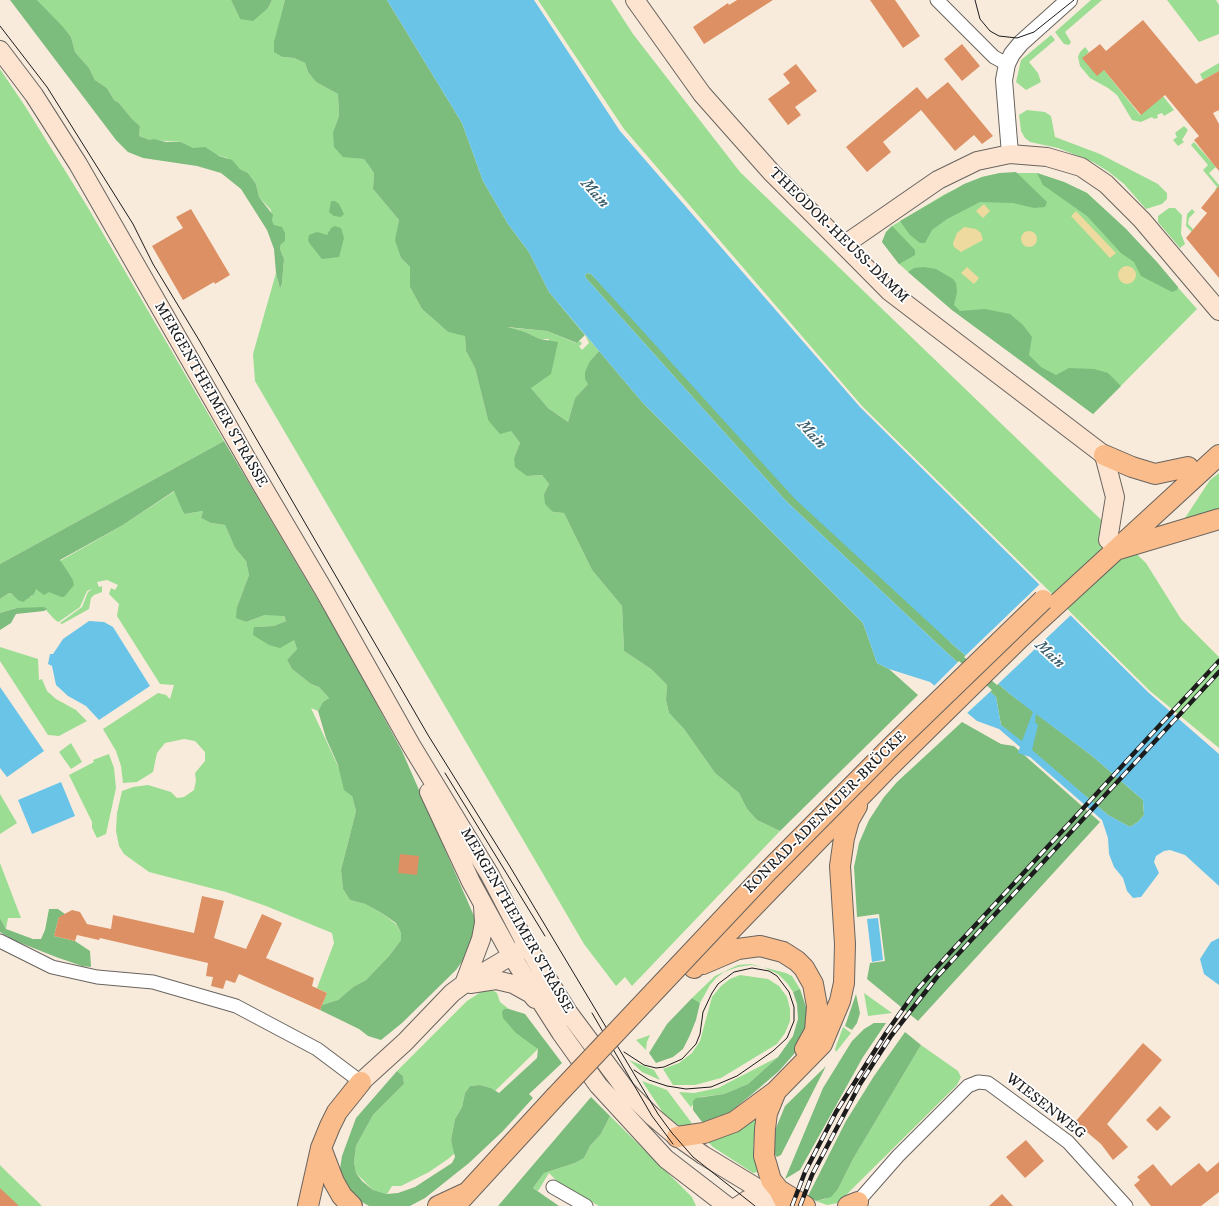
<!DOCTYPE html>
<meta charset="utf-8">
<style>
body{margin:0}
canvas{display:block;background:#f9ebdc}
</style>
<canvas width="1219" height="1206"></canvas>
<script>
const ctx = document.querySelector('canvas').getContext('2d');
ctx.lineJoin = 'round';
function paint(path, color) {
  ctx.fillStyle = color;
  ctx.fill(path, 'evenodd');
}
function toPath(rows) {
  const path = new Path2D();
  for (const r of rows) {
    if (r.length === 3) {
      path.moveTo(r[0] + r[2], r[1]);
      path.arc(r[0], r[1], r[2], 0, 2 * Math.PI);
      continue;
    }
    path.moveTo(r[0], r[1]);
    for (let i = 2; i < r.length; i += 2) path.lineTo(r[i], r[i + 1]);
  }
  return path;
}
function trace(path, color, width, dash) {
  ctx.strokeStyle = color;
  ctx.lineWidth = width;
  ctx.lineCap = dash ? 'butt' : 'round';
  ctx.setLineDash(dash || []);
  ctx.stroke(path);
}
function drawText(font, color, halo, rows, align = 'center') {
  ctx.font = font + ' "IM FELL DW Pica",serif';
  ctx.lineWidth = 3.5;
  ctx.setLineDash([]);
  ctx.textBaseline = 'middle';
  ctx.strokeStyle = halo;
  ctx.fillStyle = color;
  for (const [text, x, y, turn = 0] of rows) {
    ctx.save();
    ctx.translate(x, y);
    ctx.rotate((+turn || 0) * Math.PI / 180);
    ctx.textAlign = isNaN(turn) ? turn : align;
    if (halo) ctx.strokeText(text, 0, 0);
    ctx.fillText(text, 0, 0);
    ctx.restore();
  }
}
paint(toPath([
 [37,0,231,0,240,19,268,8,272,0,285,0,279,24,283,57,294,58,305,63,308,72,316,82,338,94,339,116,333,132,343,156,364,159,374,173,373,189,399,220,396,240,401,258,410,267,410,287,422,309,448,332,465,335,466,351,475,368,488,420,511,431,520,443,514,458,527,476,542,475,549,484,544,494,553,512,564,513,592,570,622,606,624,651,651,669,667,685,666,700,669,713,684,729,715,773,739,793,747,809,757,820,780,831,632,986,625,977,616,986,584,944,255,381,253,354,276,273,280,289,282,283,284,259,280,249,281,244,272,220,271,210,259,197,256,184,248,173,240,169,227,158,190,147,181,142,150,140,139,136,140,126,132,119,119,103,114,100,107,88,95,80,89,68,75,52,71,37],
 [538,0,611,0,633,34,740,172,1146,563,1181,619,1219,657,1219,748,1150,691,862,406,624,129],
 [1091,0,1102,0,1065,32,1071,42,1069,45,1064,44,1055,32],
 [1167,0,1216,0,1219,5,1219,34,1199,42],
 [1051,35,1055,40,1029,62,1038,73,1041,82,1026,90,1016,82,1021,60],
 [1085,47,1089,52,1083,58,1097,75,1104,70,1140,115,1163,96,1174,110,1164,116,1162,113,1157,115,1158,118,1154,119,1152,117,1141,122,1132,120,1117,95,1108,88,1090,78,1080,66,1078,57,1080,52],
 [1219,63,1219,71,1203,80,1200,74],
 [0,69,25,106,87,206,224,441,0,564],
 [1027,110,1045,112,1051,116,1055,137,1100,154,1158,184,1167,193,1167,199,1162,204,1146,209,1124,184,1109,172,1093,162,1058,148,1030,142,1025,138,1021,131,1019,115],
 [1184,126,1188,130,1182,140,1184,142,1178,146,1173,140,1177,137,1175,133],
 [1194,142,1216,167,1209,173,1219,185,1219,191,1215,190,1217,187,1203,170,1208,165,1191,145],
 [1000,173,1037,173,1064,182,1087,193,1126,229,1197,309,1093,414,952,310,899,264,882,242,886,232,892,226,945,194,982,177],
 [1169,208,1175,208,1182,215,1181,234,1185,244,1180,248,1158,222,1158,216],
 [1192,209,1195,212,1189,218,1188,224,1193,229,1192,232,1186,226,1187,214],
 [503,327,547,331,576,343,580,341,582,344,579,346,582,350,589,343,585,335,599,351,590,361,588,384,575,398,568,422,548,408,531,388,549,339,540,339,525,332],
 [1219,473,1219,509,1197,518,1183,521,1210,480],
 [175,491,184,514,203,511,201,518,211,523,225,525,235,548,246,561,249,575,237,607,237,618,246,622,265,615,283,615,286,621,274,626,254,627,294,640,297,649,287,660,292,669,311,684,319,687,329,698,323,702,318,711,311,708,352,796,356,811,341,870,343,889,350,900,365,904,380,912,396,924,401,933,401,940,389,956,366,980,353,987,338,1000,322,1005,327,993,317,988,334,943,332,933,266,906,226,892,149,872,124,854,119,846,116,831,117,813,122,791,133,787,148,785,171,792,177,798,184,797,194,790,196,781,195,773,205,761,205,752,195,741,184,739,165,743,157,753,153,772,137,782,123,783,121,766,116,751,103,729,158,693,166,695,170,699,174,685,160,684,117,616,119,604,109,594,111,588,115,590,118,585,107,580,97,582,99,587,102,586,102,592,94,595,91,598,89,609,62,624,60,623,82,607,88,592,92,589,87,591,80,607,60,621,58,622,54,619,46,610,46,608,17,608,0,613,0,599,9,593,16,596,31,597,36,589,55,593,58,596,72,578,60,561,123,525],
 [0,647,38,659,39,680,42,679,47,691,56,699,76,710,87,721,59,736,48,735,0,661],
 [71,743,82,762,71,769,59,752],
 [109,754,114,768,116,788,106,834,97,838,92,828,92,822,69,775,94,762,93,760],
 [0,794,17,823,0,834],
 [0,863,21,918,8,918,6,929,0,918],
 [751,964,786,973,792,976,800,989,793,992,787,983,778,974,763,967,751,965,738,967,724,972,716,978,710,985,700,1003,692,998,715,976,738,965],
 [740,975,768,979,779,986,787,997,790,1009,790,1021,785,1033,777,1044,721,1078,695,1085,673,1085,663,1069,679,1063,692,1053,700,1041,712,997,721,986,730,979],
 [492,990,497,993,500,1002,509,1009,504,1009,511,1026,538,1049,495,1091,491,1088,480,1085,470,1086,465,1093,462,1107,455,1119,451,1140,455,1153,448,1159,429,1172,401,1186,392,1186,387,1194,373,1190,356,1173,354,1162,356,1146,373,1115,404,1084,403,1076,397,1071,467,1001,481,992],
 [864,993,892,1013,868,1016],
 [843,1027,851,1033,836,1052,835,1049],
 [650,1035,647,1042,646,1050,636,1040],
 [921,1045,958,1071,961,1077,957,1085,838,1203,827,1205,816,1201,825,1199,838,1189,853,1159],
 [778,1057,748,1084,724,1094,700,1097,691,1107,693,1110,679,1092,694,1093,718,1088],
 [629,1060,654,1070,660,1080,642,1072],
 [642,1081,667,1090,691,1122,694,1128,674,1124,667,1119],
 [610,1116,692,1197,696,1206,599,1206,559,1183,549,1173,538,1191,533,1188,544,1173,575,1163,584,1158,590,1146,601,1134],
 [758,1116,753,1148,758,1163,758,1172,753,1173,713,1147,708,1142],
 [0,1165,9,1174,42,1206,0,1206]
]), '#9bdd93');
paint(toPath([
 [10,0,37,0,63,27,71,37,75,52,89,68,95,80,107,88,114,100,119,103,132,119,140,126,139,136,150,140,154,139,166,142,181,142,193,148,205,147,219,156,232,160,240,169,248,173,256,184,259,197,273,215,272,220,274,225,282,227,285,233,285,241,281,244,280,249,284,259,282,283,280,289,276,273,274,249,267,230,241,189,221,173,197,166,143,158,128,152,116,140],
 [231,0,272,0,268,8,253,21,240,19],
 [285,0,387,0,462,123,483,181,508,224,529,252,549,292,585,335,577,343,547,331,507,327,525,332,540,339,558,342,551,374,531,388,548,408,568,422,575,398,588,384,585,379,585,372,590,361,599,351,643,403,863,623,877,663,889,669,918,695,780,831,757,820,747,809,739,793,715,773,684,729,669,713,666,700,667,685,651,669,624,651,622,606,592,570,564,513,553,512,545,504,544,494,549,484,542,475,527,476,515,467,514,458,520,443,511,431,500,434,488,420,475,368,466,351,465,336,448,332,422,309,410,287,410,267,401,258,395,240,399,220,373,189,374,173,364,159,343,157,334,147,333,132,339,116,338,94,316,82,308,72,305,63,294,58,283,57,274,52,274,42],
 [1016,172,1047,202,1045,207,1034,208,1013,203,980,202,947,219,932,230,925,243,920,243,910,235,900,221,964,184,982,177,1000,173],
 [1037,173,1064,182,1087,193,1126,229,1157,262,1178,287,1177,290,1172,292,1141,276,1134,262,1121,253,1087,216,1043,185],
 [331,201,335,201,339,204,344,214,341,217,334,216,329,212],
 [335,226,341,228,344,238,339,257,322,259,310,244,308,240,309,235,317,232,327,235,331,228],
 [892,226,915,250,915,255,899,264,882,242,886,232],
 [924,267,936,269,953,279,956,283,957,292,954,305,960,311,985,309,1010,314,1023,325,1032,337,1029,355,1041,367,1056,375,1069,368,1094,369,1108,373,1121,386,1093,414,952,310,908,272,914,268],
 [586,273,591,274,951,643,1010,694,1091,755,1143,800,1144,815,1138,822,1130,827,1108,815,1001,725,996,697,944,650,786,501,585,277],
 [224,441,343,642,402,751,474,916,475,935,471,949,456,970,402,1023,381,1040,368,1036,359,1029,320,1010,322,1005,338,1000,353,987,366,980,389,956,401,940,401,933,396,923,380,912,365,904,350,900,343,889,341,870,356,811,352,796,344,790,338,765,326,738,318,711,323,702,329,698,319,687,311,684,292,669,287,660,297,649,294,640,280,648,269,645,253,635,254,627,274,626,286,621,284,616,265,615,246,622,236,618,237,607,249,575,246,561,235,548,225,525,211,523,201,518,203,511,184,514,174,491,123,525,60,560,72,578,74,585,64,597,61,597,49,592,44,595,36,589,34,594,23,602,18,600,12,594,9,593,0,599,0,564],
 [44,607,47,609,44,611,16,614,11,623,0,630,0,613,17,608],
 [962,722,1001,744,1014,746,1100,822,918,1021,867,979,870,963,885,961,879,914,857,917,854,867,859,843,869,820,884,797,897,782],
 [49,909,58,909,65,914,64,918,59,917,54,936,75,941,90,951,91,967,82,966,56,957,13,940,0,932,0,918,6,929,33,939,41,939,45,930],
 [800,989,808,1013,808,1025,803,1040,794,1054,779,1071,751,1095,726,1115,705,1126,693,1110,693,1101,696,1098,724,1094,748,1084,778,1057,793,1036,798,1019,797,1004,793,992],
 [856,994,860,1013,857,1023,852,1030,845,1026],
 [692,998,700,1003,696,1020,690,1035,683,1049,673,1057,656,1063,649,1053,667,1024],
 [504,1009,509,1009,525,1014,562,1063,529,1094,533,1098,503,1131,469,1163,425,1198,410,1206,369,1206,360,1201,351,1193,345,1184,340,1169,342,1156,356,1118,397,1071,403,1076,404,1084,373,1115,356,1146,354,1162,356,1173,362,1181,373,1190,387,1194,398,1193,415,1187,452,1163,455,1157,451,1140,455,1119,462,1107,465,1093,470,1086,480,1085,491,1088,499,1093,537,1058,538,1049,516,1033,503,1018,502,1012],
 [874,1023,886,1023,863,1057,800,1170,785,1179,823,1088,852,1041,864,1029],
 [905,1032,921,1045,853,1159,838,1189,831,1197,816,1201,808,1196,846,1121,874,1076],
 [826,1066,781,1155,777,1157,775,1155,773,1147,776,1128,785,1106],
 [591,1097,610,1116,601,1134,590,1146,584,1158,575,1163,544,1173,533,1188,559,1206,498,1206]
]), '#7cbc7d');
paint(toPath([
 [984,204,990,211,983,218,976,211],
 [1076,211,1116,253,1110,258,1071,216],
 [964,227,976,229,981,233,983,240,961,252,954,247,953,243,957,233],
 [1029,239,8],
 [1127,275,9],
 [967,267,979,278,974,284,961,273]
]), '#eeda9e');
paint(toPath([
 [387,0,534,0,620,131,860,407,1149,693,1219,754,1219,886,1185,855,1170,850,1164,851,1156,856,1154,862,1159,873,1141,897,1133,898,1127,891,1123,878,1114,867,1109,854,1108,838,1102,820,1030,757,1018,753,1020,747,999,729,977,721,930,682,889,669,877,663,863,623,643,403,549,292,529,252,508,224,483,181,462,123],
 [586,273,591,274,794,498,951,643,1010,694,1033,712,1022,741,1001,725,996,697,944,650,786,501,585,277],
 [1036,714,1091,755,1143,800,1144,815,1138,822,1130,827,1108,815,1032,750,1038,725,1035,722],
 [89,621,104,622,113,627,150,686,99,720,86,706,68,696,56,685,52,666,48,664,50,654,53,654,63,639],
 [0,687,44,751,7,777,0,768],
 [61,782,75,816,32,834,18,800],
 [878,918,883,960,872,962,867,919],
 [1219,938,1219,985,1204,974,1200,959,1211,942]
]), '#6ac4e7');
paint(toPath([
 [1041,583,1072,614,997,685,964,657],
 [959,661,992,690,966,714,933,687]
]), '#f9ebdc');
paint(toPath([
 [737,0,773,0,704,44,693,27,728,3,729,5],
 [870,0,895,0,920,36,903,48],
 [1143,20,1196,84,1219,71,1219,110,1213,113,1219,124,1219,171,1194,140,1199,136,1165,95,1141,115,1104,70,1097,76,1082,58,1100,44,1106,51],
 [962,44,980,66,962,81,944,59],
 [796,64,817,91,795,107,801,115,788,125,768,99,790,83,783,74],
 [948,82,993,136,982,144,974,135,955,151,921,110,883,142,891,152,867,172,846,147,917,87,927,99],
 [1219,186,1219,278,1186,238,1207,213,1201,208],
 [191,209,230,275,215,284,214,282,183,300,152,246,183,228,176,217],
 [400,854,419,856,417,875,398,873],
 [202,896,224,901,214,938,246,949,262,914,282,923,266,958,314,978,312,986,327,993,320,1010,239,974,235,983,226,980,223,989,211,986,213,977,206,976,208,963,100,938,99,940,77,935,75,941,54,936,59,917,72,910,80,912,87,924,111,929,113,915,194,933],
 [1143,1043,1162,1060,1107,1124,1128,1147,1113,1160,1101,1144,1075,1122],
 [1160,1106,1171,1117,1157,1131,1146,1120],
 [1026,1140,1044,1161,1025,1178,1006,1157],
 [1219,1162,1219,1192,1201,1206,1151,1206,1134,1185,1140,1180,1137,1177,1153,1164,1171,1186,1199,1163,1207,1172],
 [0,1188,19,1206,0,1206],
 [1002,1194,1013,1206,989,1206]
]), '#dc9064');
const minor = toPath([
 [937,0,994,57,1007,64],
 [0,941,52,967,97,977,153,982,236,1006,317,1049,361,1082],
 [553,1187,586,1206],
 [854,1206,898,1156,968,1086,978,1082,988,1083,995,1088,1068,1142,1126,1206]
]);
const tertiary = toPath([
 [1010,154,1004,80,1007,64,1012,54,1021,43,1069,0]
]);
const secondary = toPath([
 [635,0,702,94,772,173,889,291,1104,455,1115,497,1108,540],
 [0,50,34,95,78,164,260,482,325,592,411,745,490,875,527,946,568,1012,626,1090,652,1116,672,1133,703,1155,759,1189,782,1206],
 [844,245,938,180,977,161,1010,154,1047,157,1081,167,1106,184,1142,220,1219,311],
 [429,792,471,882,511,955,561,1033,598,1085,666,1159,727,1206],
 [464,984,481,939,484,923,483,906],
 [470,984,496,980,513,984,531,994,535,999],
 [361,1082,405,1042,452,993,464,984,521,950],
 [738,1206,747,1200,760,1198,769,1200,775,1204]
]);
const primary = toPath([
 [1104,455,1132,467,1155,474,1188,467],
 [1119,549,1219,519],
 [703,964,738,949,760,946,783,952,797,961,804,968,813,984,817,1006,815,1031,805,1049],
 [694,968,885,771,1020,638,1219,455],
 [776,1091,767,1113,765,1129,764,1156,771,1180,779,1190,787,1206],
 [677,1137,704,1133,734,1122,776,1091,822,1044,840,1001,844,983,845,944,840,866,844,838,849,820,857,806],
 [321,1148,334,1182,342,1196,352,1206],
 [779,1190,805,1206],
 [308,1206,321,1148,330,1126,337,1112,361,1082],
 [438,1206,466,1193],
 [455,1206,555,1097],
 [848,1206,858,1202]
]);
trace(minor, '#69645f', 15);
trace(tertiary, '#69645f', 18);
trace(secondary, '#69645f', 20);
trace(primary, '#69645f', 22);
trace(minor, '#fff', 13);
trace(tertiary, '#fff', 16);
trace(secondary, '#fde4d0', 18);
trace(primary, '#f9bc8a', 20);
trace(toPath([
 [975,0,980,19,990,31,999,36,1017,38,1034,32,1074,0],
 [0,26,47,87,133,224,153,264,199,340,428,735,509,865,658,1114,672,1133,693,1157,755,1206],
 [445,773,545,936],
 [592,1013,652,1116,673,1144],
 [624,1052,644,1065,656,1068,664,1067,682,1059,696,1044,700,1034,703,1012,712,993,718,984,734,972,752,968,769,971,777,976,789,992,794,1007,794,1021,787,1038,773,1051,737,1076,711,1087,686,1089,667,1086,649,1080,634,1070]
]), '#1c1c1c', 1);
const rail = toPath([
 [792,1206,805,1172,836,1112,886,1033,915,992,946,957,1219,661],
 [800,1206,812,1175,860,1084,891,1036,937,977,1219,672]
]);
trace(rail, '#1c1c1c', 4.5);
trace(rail, '#fff', 3, [9]);
const primaryBridge = toPath([
 [555,1097,768,871,891,747,1043,600]
]);
trace(primaryBridge, '#69645f', 22, []);
trace(primaryBridge, '#f9bc8a', 20);
drawText('15px', '#1c1c1c', '#fff', [
 ["THEODOR-HEUSS-DAMM",838,236,44],
 ["MERGENTHEIMER STRASSE",210,395,60],
 ["KONRAD-ADENAUER-BRÜCKE",826,813,-45],
 ["MERGENTHEIMER STRASSE",516,921,60],
 ["WIESENWEG",1045,1107,38]
]);
drawText('italic 16px', '#3b5f6d', '#fff', [
 ["Main",594,194,48],
 ["Main",811,435,47],
 ["Main",1049,655,42]
]);
</script>
